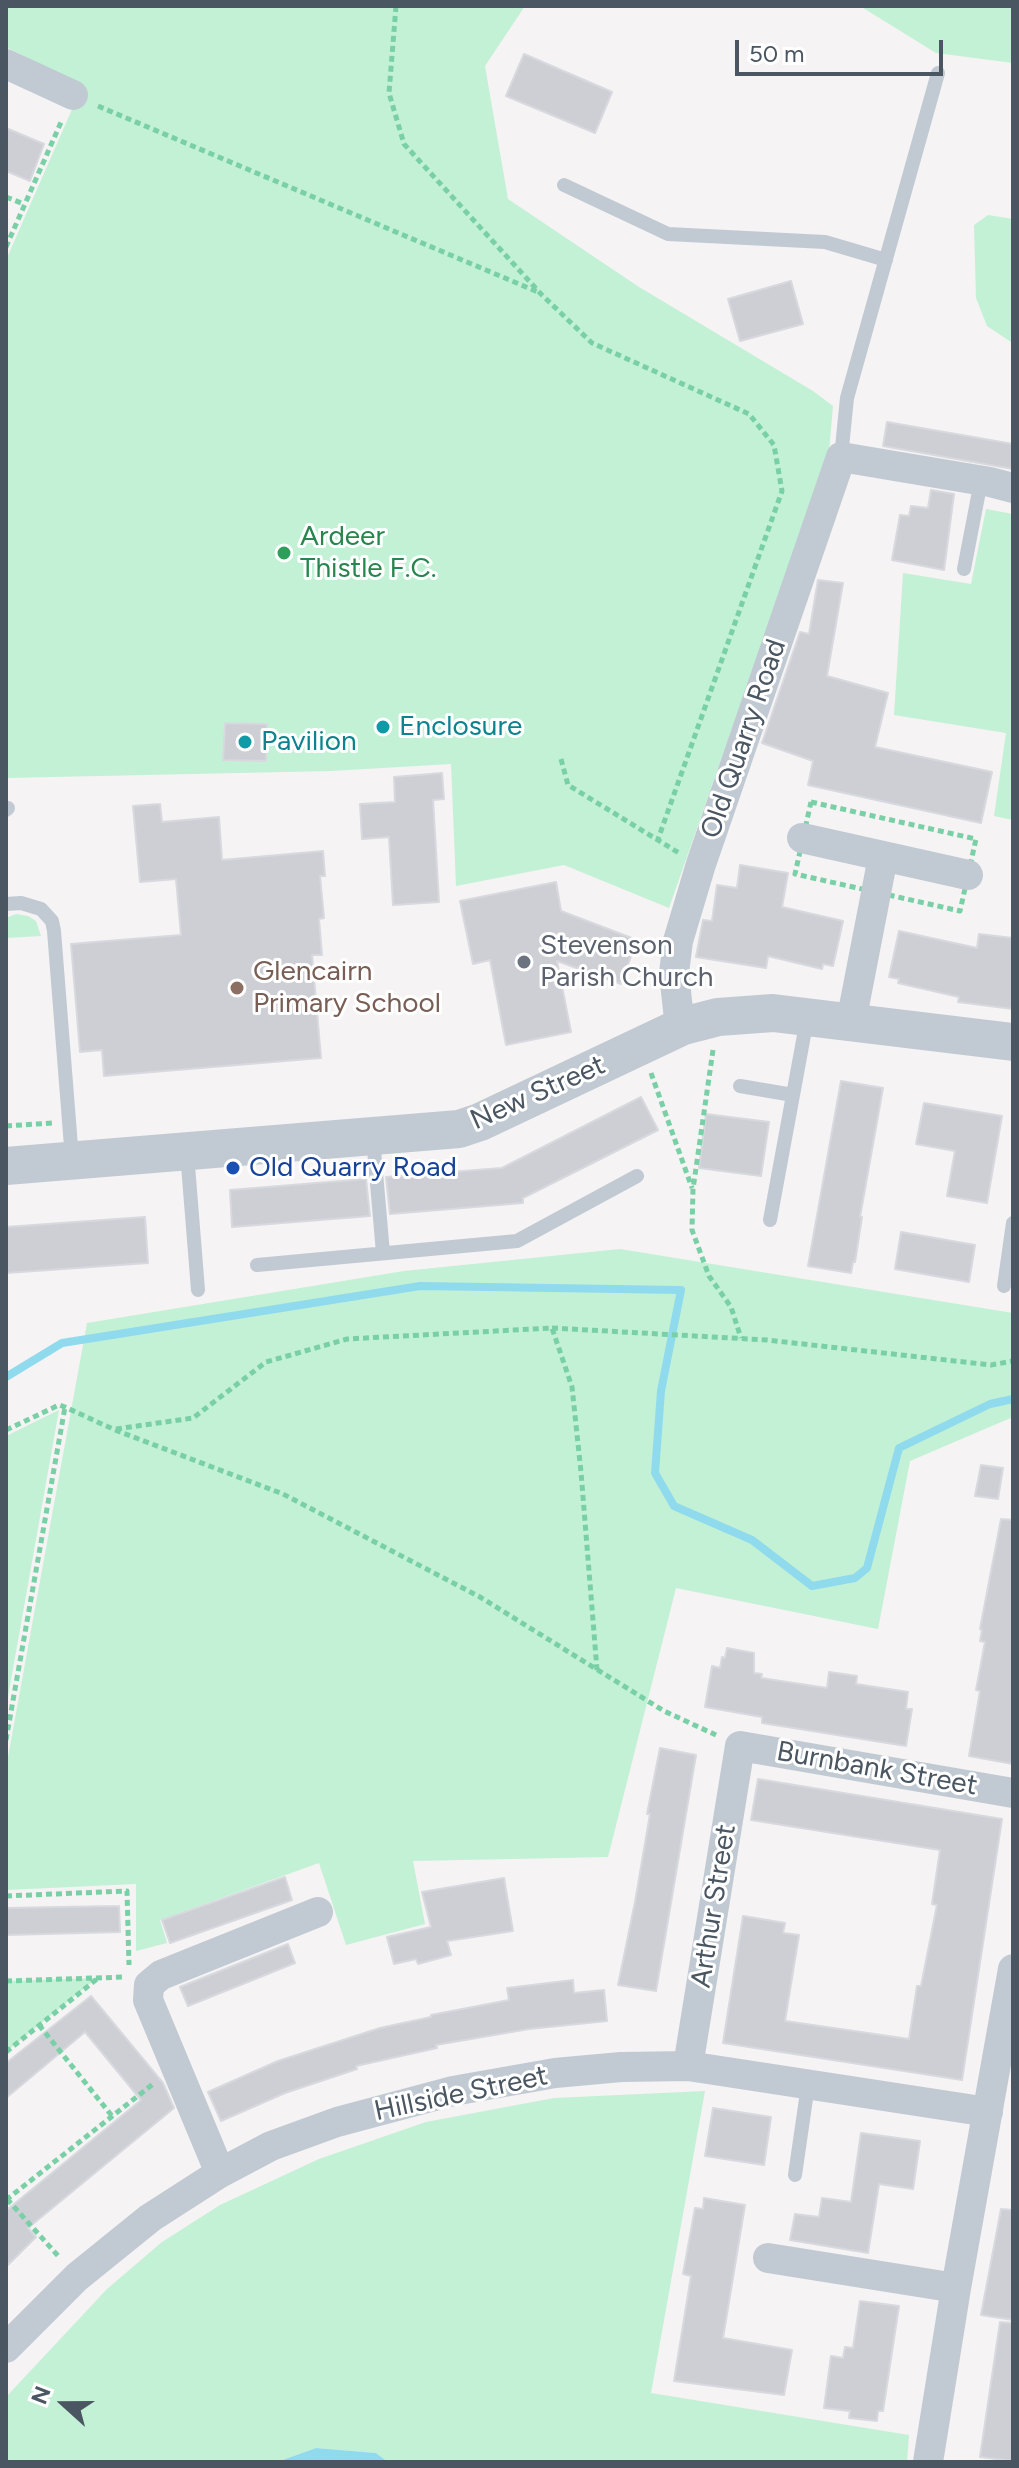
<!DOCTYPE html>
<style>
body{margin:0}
#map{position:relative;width:1019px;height:2468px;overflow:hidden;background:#f5f3f3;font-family:Figtree,sans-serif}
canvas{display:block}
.frame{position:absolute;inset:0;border:8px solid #4a5661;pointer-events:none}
.north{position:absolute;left:24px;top:2364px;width:80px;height:80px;-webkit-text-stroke:6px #fff;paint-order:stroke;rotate:291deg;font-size:22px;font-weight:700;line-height:32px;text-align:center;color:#4a5661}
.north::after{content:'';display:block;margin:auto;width:28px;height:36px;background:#4a5661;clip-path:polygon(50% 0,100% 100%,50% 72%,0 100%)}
.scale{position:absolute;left:735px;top:40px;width:208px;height:36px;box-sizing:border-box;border:4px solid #4a5661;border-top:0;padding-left:10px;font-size:24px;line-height:28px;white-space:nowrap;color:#4a5661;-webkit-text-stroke:6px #fff;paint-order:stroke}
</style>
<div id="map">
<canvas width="1019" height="2468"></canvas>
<div class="frame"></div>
<div class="north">N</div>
<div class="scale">50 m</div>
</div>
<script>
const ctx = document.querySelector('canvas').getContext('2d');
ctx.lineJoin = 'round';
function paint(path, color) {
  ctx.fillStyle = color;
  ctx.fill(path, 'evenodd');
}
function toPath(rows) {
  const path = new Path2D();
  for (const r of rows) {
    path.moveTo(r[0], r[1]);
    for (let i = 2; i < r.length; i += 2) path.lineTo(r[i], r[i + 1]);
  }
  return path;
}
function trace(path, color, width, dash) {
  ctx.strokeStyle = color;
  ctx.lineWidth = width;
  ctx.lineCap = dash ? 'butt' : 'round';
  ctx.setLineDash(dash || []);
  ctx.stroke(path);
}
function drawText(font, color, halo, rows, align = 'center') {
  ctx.font = font + ' Figtree,sans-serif';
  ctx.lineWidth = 6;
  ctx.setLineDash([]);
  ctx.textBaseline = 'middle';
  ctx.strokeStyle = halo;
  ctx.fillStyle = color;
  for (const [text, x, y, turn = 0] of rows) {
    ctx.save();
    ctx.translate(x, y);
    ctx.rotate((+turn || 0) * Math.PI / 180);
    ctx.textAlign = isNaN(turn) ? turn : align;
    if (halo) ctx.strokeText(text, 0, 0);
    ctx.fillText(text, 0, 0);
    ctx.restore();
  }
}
paint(toPath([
 [6,6,525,6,485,66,508,199,639,287,813,391,833,406,829,452,669,908,564,865,456,886,451,764,331,771,6,778,6,260,80,91,72,80,6,47],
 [860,6,1013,6,1013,63,936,53],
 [988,215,1013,219,1011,342,987,326,976,298,974,225],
 [986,509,1013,514,1013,820,994,816,1006,733,894,715,903,573,971,584],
 [16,914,28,916,36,921,41,936,6,938,6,918],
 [620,1249,1013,1313,1013,1417,910,1461,878,1629,676,1588,608,1857,413,1861,425,1924,346,1945,319,1863,160,1920,167,1943,136,1951,136,1884,6,1890,6,1768,87,1323,404,1271],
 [59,1410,6,1708,6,1436],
 [97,1978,39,2025,6,2052,6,1981],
 [705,2091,651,2393,909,2435,907,2462,388,2462,376,2453,316,2448,277,2462,6,2462,6,2397,107,2289,162,2242,220,2205,319,2159,426,2122,554,2098]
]), '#c3f1d5');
paint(toPath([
 [316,2448,376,2453,388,2462,277,2462]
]), '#90daee');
trace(toPath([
 [6,1377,62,1343,420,1286,681,1290,661,1391,655,1473,674,1506,752,1540,812,1586,855,1578,867,1568,899,1448,990,1404,1013,1399]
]), '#90daee', 8);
const building = toPath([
 [524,54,612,92,595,133,506,96,524,54],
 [6,128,44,144,30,181,6,171,6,128],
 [791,281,803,324,740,341,728,299,791,281],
 [887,422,1013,444,1013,469,883,446,887,422],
 [931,490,954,494,944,570,892,560,900,515,909,516,911,506,928,508,931,490],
 [818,580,843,583,827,676,888,693,875,747,992,772,981,823,808,785,813,761,762,743,800,632,809,634,818,580],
 [225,723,267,724,266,761,223,760,225,723],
 [442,773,444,799,433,800,439,902,393,905,389,837,362,839,360,804,395,802,394,777,442,773],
 [160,804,162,822,219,817,222,860,323,851,325,876,320,876,324,918,319,919,322,955,312,955,321,1058,104,1076,102,1050,80,1052,71,944,181,935,176,879,140,882,133,806,160,804],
 [740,865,788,873,782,907,843,921,833,966,823,964,822,969,768,956,766,968,696,957,703,920,712,921,717,885,737,888,740,865],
 [556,882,561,911,637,940,621,984,557,961,571,1032,506,1045,490,960,473,964,460,901,556,882],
 [899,931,977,948,979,934,1013,938,1013,1009,958,1002,959,997,898,983,899,979,889,977,899,931],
 [841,1081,883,1088,860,1217,862,1217,855,1262,853,1262,851,1273,808,1266,841,1081],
 [641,1097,658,1130,523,1198,523,1203,390,1214,386,1177,502,1168,641,1097],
 [924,1103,1002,1116,987,1203,947,1196,955,1151,916,1144,924,1103],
 [706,1114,769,1122,761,1176,699,1168,706,1114],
 [366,1179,370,1216,232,1227,230,1190,366,1179],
 [145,1217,148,1263,6,1273,6,1227,145,1217],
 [901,1232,975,1245,969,1282,895,1269,901,1232],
 [981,1465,1003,1468,998,1499,975,1496,981,1465],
 [1001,1519,1013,1520,1013,1764,969,1756,980,1691,976,1690,985,1642,980,1641,982,1630,980,1629,1001,1519],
 [727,1648,754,1653,754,1673,762,1674,761,1678,827,1688,829,1672,857,1676,856,1684,908,1692,906,1709,912,1709,906,1746,762,1723,762,1717,705,1707,712,1666,720,1668,722,1657,725,1658,727,1648],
 [660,1748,696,1755,656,1991,618,1985,635,1902,650,1814,647,1814,660,1748],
 [758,1779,1002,1819,962,2080,723,2043,743,1916,785,1923,783,1933,799,1935,785,2021,909,2039,917,1986,921,1986,937,1905,932,1904,940,1850,751,1820,758,1779],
 [285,1877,292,1900,170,1943,162,1920,285,1877],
 [504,1878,513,1931,447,1941,451,1955,418,1964,416,1959,394,1964,387,1937,431,1927,422,1892,504,1878],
 [119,1906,120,1932,6,1935,6,1908,119,1906],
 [288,1944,295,1963,188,2006,180,1987,288,1944],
 [573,1980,574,1993,604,1990,607,2021,529,2029,436,2045,437,2048,356,2066,357,2069,285,2093,221,2121,208,2092,278,2061,380,2028,431,2017,431,2015,509,2000,507,1988,573,1980],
 [91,1996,163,2083,174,2108,28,2228,36,2237,6,2267,6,2206,8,2209,141,2100,85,2032,6,2098,6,2063,91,1996],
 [713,2108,771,2117,764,2165,705,2156,713,2108],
 [861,2133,920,2141,913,2189,879,2184,868,2253,790,2240,795,2214,819,2217,822,2198,851,2202,861,2133],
 [704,2198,745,2205,723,2338,792,2350,784,2395,674,2381,691,2276,683,2274,695,2208,703,2209,704,2198],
 [1001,2209,1013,2210,1013,2320,981,2315,1001,2209],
 [860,2301,899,2306,883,2411,878,2411,877,2421,849,2418,850,2411,824,2408,831,2356,843,2358,845,2347,853,2348,860,2301],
 [1000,2322,1013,2323,1013,2461,980,2457,1000,2322]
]);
paint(building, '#cdcfd5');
trace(building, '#d7d9de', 2);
trace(toPath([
 [396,6,389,93,404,144,541,294,592,343,749,414,774,445,782,491,657,842],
 [98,106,538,292],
 [6,197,24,204],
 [6,247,62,120],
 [561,759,568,785,679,853],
 [811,802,976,839,960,911,795,874,811,802],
 [713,1050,693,1189,692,1230,709,1276,731,1307,741,1338],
 [651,1073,692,1188],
 [6,1126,52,1123],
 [552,1328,767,1340,991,1365,1013,1361],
 [116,1429,193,1418,266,1362,347,1339,552,1328,572,1387,581,1472,597,1670],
 [6,1430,59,1405,65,1407,115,1430,283,1494,480,1597,664,1711,716,1735],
 [6,1740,65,1407],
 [6,1896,127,1891,129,1965],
 [6,1981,125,1977],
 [39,2025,112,2116],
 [6,2052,97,1979],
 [7,2199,60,2258],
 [6,2200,153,2084]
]), '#7ad0a6', 5, [6, 4]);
trace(toPath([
 [564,185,668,234,825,242,886,260],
 [841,457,847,398,938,73],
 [964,569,981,481],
 [6,810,8,808],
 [6,904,21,903,41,909,52,921,54,931,72,1159],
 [740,1086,793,1095],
 [373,1138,383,1253],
 [187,1153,198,1290],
 [770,1220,807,1019],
 [257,1265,517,1241,637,1176],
 [1004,1286,1013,1223],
 [795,2175,808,2085]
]), '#c1cad2', 14);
trace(toPath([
 [6,64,73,95],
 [802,838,968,875],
 [851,1022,883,857],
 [683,1026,678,1010,674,973,678,941,701,864,841,457,990,482,1013,488],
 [688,2066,740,1746,1013,1793],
 [220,2173,148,2000,149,1985,161,1975,318,1912],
 [768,2258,956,2288],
 [6,2348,77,2277,150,2218,220,2173,271,2146,337,2122,453,2091,555,2073,621,2067,688,2066,988,2112],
 [928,2462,956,2288,1013,1969]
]), '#c1cad2', 30);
trace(toPath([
 [6,1166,459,1129,480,1122,683,1026,718,1017,773,1013,1013,1042]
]), '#c1cad2', 38);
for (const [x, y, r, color] of [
 [284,553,8,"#2e9e5b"],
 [383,727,8,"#0f9aa8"],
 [245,742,8,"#0f9aa8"],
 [524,962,8,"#6b7280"],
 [237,988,8,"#8d6e63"],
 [233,1168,8,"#1a4fb4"]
]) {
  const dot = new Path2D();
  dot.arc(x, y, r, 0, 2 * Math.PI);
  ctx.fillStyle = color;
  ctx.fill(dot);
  trace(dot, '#fff', 3);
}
drawText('28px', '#27864d', '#fff', [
 ["Ardeer",300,537],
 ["Thistle F.C.",300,569]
], 'left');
drawText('28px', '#0d838f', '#fff', [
 ["Enclosure",399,727],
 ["Pavilion",261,742]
], 'left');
drawText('28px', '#4a5661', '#fff', [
 ["Old Quarry Road",744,739,-71],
 ["New Street",538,1093,-24],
 ["Burnbank Street",877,1769,10],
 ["Arthur Street",714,1906,-81],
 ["Hillside Street",461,2094,-12]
]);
drawText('28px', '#5b616d', '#fff', [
 ["Stevenson",540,946],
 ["Parish Church",540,978]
], 'left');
drawText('28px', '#785e54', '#fff', [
 ["Glencairn",253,972],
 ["Primary School",253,1004]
], 'left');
drawText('28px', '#164399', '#fff', [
 ["Old Quarry Road",249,1168]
], 'left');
</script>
